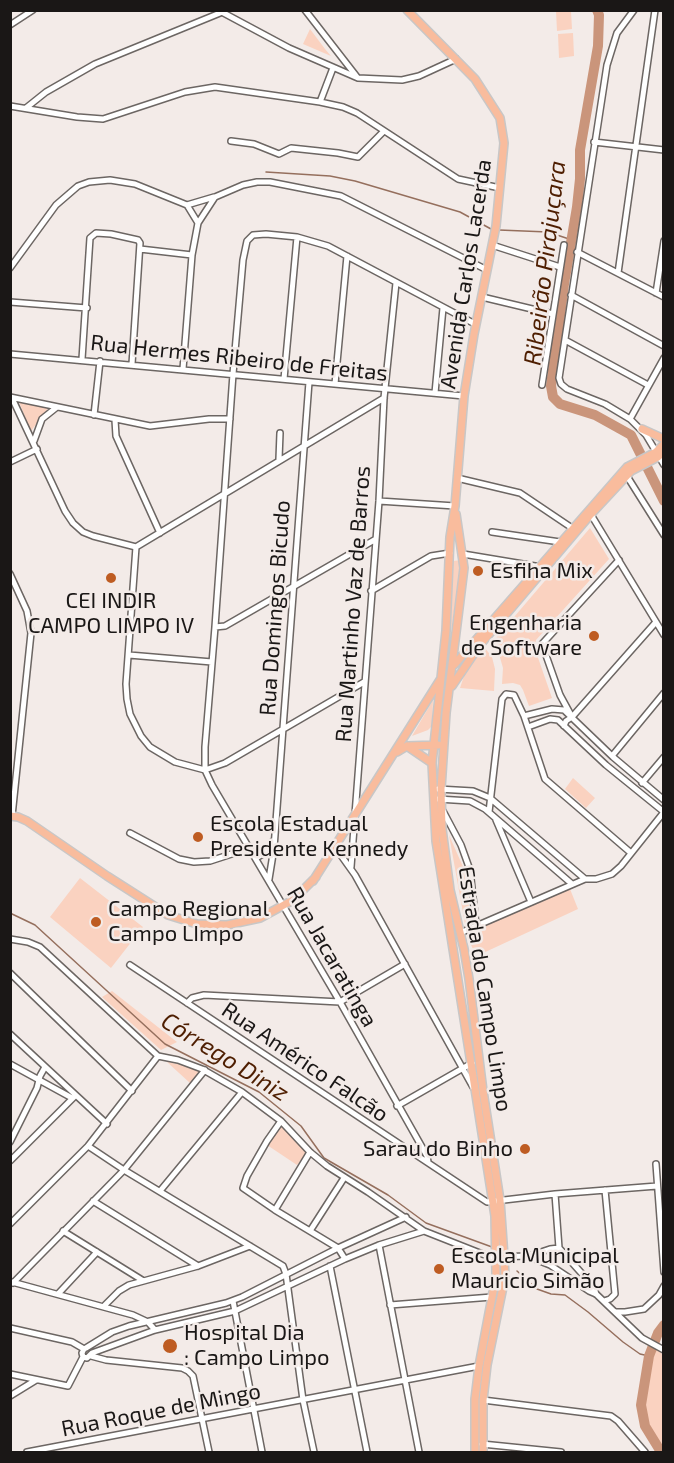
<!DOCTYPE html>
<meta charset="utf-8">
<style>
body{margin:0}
#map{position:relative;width:674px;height:1463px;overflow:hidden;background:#f3ebe8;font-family:"Exo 2",sans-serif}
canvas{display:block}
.frame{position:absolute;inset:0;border:12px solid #1a1716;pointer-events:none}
</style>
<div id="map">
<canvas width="674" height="1463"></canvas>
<div class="frame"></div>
</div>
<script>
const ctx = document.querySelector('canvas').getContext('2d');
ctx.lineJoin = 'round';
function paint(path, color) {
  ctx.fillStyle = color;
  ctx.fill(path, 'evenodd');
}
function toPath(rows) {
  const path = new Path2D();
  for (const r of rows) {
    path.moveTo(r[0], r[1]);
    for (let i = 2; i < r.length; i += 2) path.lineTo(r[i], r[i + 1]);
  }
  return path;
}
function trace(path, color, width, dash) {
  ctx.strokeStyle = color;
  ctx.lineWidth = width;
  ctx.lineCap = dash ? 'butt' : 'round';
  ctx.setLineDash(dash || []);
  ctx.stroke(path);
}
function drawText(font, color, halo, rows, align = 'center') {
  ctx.font = font + ' "Exo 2",sans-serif';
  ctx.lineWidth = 5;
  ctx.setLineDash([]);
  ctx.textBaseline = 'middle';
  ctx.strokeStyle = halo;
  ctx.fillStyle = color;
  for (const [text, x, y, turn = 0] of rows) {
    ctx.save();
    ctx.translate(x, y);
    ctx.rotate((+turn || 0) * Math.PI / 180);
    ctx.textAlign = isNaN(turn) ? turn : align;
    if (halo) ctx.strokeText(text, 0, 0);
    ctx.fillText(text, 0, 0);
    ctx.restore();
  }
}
paint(toPath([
 [556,11,571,11,572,29,557,31],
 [310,29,325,49,331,56,303,44],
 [573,33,574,56,559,58,558,34],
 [19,402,49,407,31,431],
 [590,528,609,559,536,640,535,649,552,698,529,706,523,690,520,685,513,683,502,684,503,668,499,654,491,644],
 [462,560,448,650,445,652,453,561],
 [485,648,492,657,495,669,494,691,460,688,466,670],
 [433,700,432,726,428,730,412,736],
 [573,778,595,798,586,808,565,789],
 [449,835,464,869,471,922,465,924],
 [80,878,143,927,111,968,50,917],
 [570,889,578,909,481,954,480,949,474,951,469,941,469,933],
 [112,991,177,1042,161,1050,102,997],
 [167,1062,203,1069,190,1083],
 [283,1123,308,1152,297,1165,267,1145],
 [653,1348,660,1348,664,1362,663,1452,661,1452,648,1422,643,1396]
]), '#fad2c0');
trace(toPath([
 [266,172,330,176,355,181,460,212,491,229],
 [499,230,548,232,572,240],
 [10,913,35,925,165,1044,259,1092,301,1126,324,1158,388,1195,426,1223,492,1247],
 [517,1271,537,1289,551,1294,565,1295,588,1312,623,1342,640,1354,649,1356]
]), '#956f5d', 1.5);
trace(toPath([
 [597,10,599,15,598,46,580,150,580,179,577,207,564,284,551,386,553,397,560,404,595,415,631,435,664,501],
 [661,1452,645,1426,641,1405,649,1356,658,1333,664,1325]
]), '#ca957b', 10);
const minor = toPath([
 [218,10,289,48,358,78,402,80,419,76,456,59],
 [305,10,357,77],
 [634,10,617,33,607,65,559,378,561,384,567,389,605,404,630,419,646,435,664,465],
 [10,25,33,10],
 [320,102,333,68],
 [10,106,77,117,103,119,185,92,215,87,320,102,343,107,357,113,458,179,500,188],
 [26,108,46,92,95,64,220,13],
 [231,141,254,144,279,154,291,148,338,153,358,157,384,131],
 [594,142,664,150],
 [187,205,214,197],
 [492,245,560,267],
 [140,249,192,255],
 [577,252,664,297],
 [10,268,56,205,78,186,89,182,110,180,135,184,187,205,198,223],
 [618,273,655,10],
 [656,293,664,241],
 [571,295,664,346],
 [482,297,553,314],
 [10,302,87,308],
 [565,340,648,385],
 [10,354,464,396],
 [82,359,90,238,96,233,111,234,138,240,140,243,132,364],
 [183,369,192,255,198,223,215,197,243,185,257,182,270,182,341,196,487,270],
 [284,379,297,237],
 [335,384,347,256],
 [542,385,564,245],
 [435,393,443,308],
 [10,397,150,426,209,419,230,419],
 [12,398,65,511,73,523,83,532,93,536,136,547],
 [94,415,100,361],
 [630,419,664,358],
 [115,420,116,436,160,533],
 [34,441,42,419,57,407],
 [279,459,280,433],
 [10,462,37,449],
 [625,473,664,535],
 [457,478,520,493,575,530],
 [379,501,455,506],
 [590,513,664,635],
 [492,532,560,542],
 [136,547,384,398],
 [136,547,126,684,127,699,130,714,141,736,150,747,175,762,205,770],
 [463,554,541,567],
 [10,574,27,611,31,633,12,816],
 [371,591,431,556,450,553],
 [215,627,225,626,376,539],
 [129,655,212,662],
 [524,716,552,709,564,710,613,757,664,800],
 [572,717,560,695,542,644,619,560],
 [564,726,566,721,572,717,656,622],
 [528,727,550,719,558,720,606,765,664,812],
 [612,756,664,693],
 [205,770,225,763,364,682],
 [642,783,664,757],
 [438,789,473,791,490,798,585,879],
 [438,799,470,801,485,809,572,884],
 [443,811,461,845,470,870,476,925],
 [489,812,502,699,506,694,514,695,524,716,545,779,631,853],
 [496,820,531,902],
 [130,833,179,859,194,862,210,861,250,848],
 [335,847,355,875,473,1087],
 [256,858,266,852,273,841],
 [351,867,379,501,384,398,396,283],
 [269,879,274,848,309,382],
 [460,933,585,879,596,879,612,874,621,866,664,812],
 [10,939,28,942,40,947,158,1056,178,1060,202,1069,242,1092,281,1121,310,1152,327,1166,368,1192,424,1231,490,1257,529,1256,550,1249,559,1248],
 [130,965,487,1202,555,1194,657,1186],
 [10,973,132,1091],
 [187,1003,192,998,204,995,340,1002,405,964],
 [10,1034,107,1124],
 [10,1064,72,1098],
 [397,1106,472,1063],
 [281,1121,267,1141,247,1176,243,1188,275,1210,338,1248,345,1259],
 [10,1142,37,1088,40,1076,45,1067],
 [88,1146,124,1170,283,1266,286,1274,303,1400,314,1452],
 [10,1161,75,1096],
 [428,1162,427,1156,340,1002,212,785,205,770,205,747,215,627,233,374,243,260,247,241,253,235,266,234,297,237,328,246,475,324],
 [656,1164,664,1272],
 [160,1191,242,1092],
 [555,1194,559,1248],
 [93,1201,198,1266],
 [275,1210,310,1152],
 [10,1224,88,1146,158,1056],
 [63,1231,142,1280],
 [310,1231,344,1178],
 [379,1245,419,1452],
 [559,1248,593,1286,596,1294],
 [530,1257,550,1265,589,1291,596,1294,642,1338,664,1350],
 [330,1266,367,1452],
 [12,1282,133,1315,148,1322,155,1330],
 [13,1283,124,1170,205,1070],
 [58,1294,97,1252],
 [233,1301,262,1452],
 [604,1301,610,1299,615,1294,605,1190],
 [390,1305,492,1297],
 [104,1306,119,1291,129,1285,198,1266,250,1246],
 [616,1312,625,1312,644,1309,659,1295,664,1286],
 [10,1328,72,1342,84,1349,86,1348],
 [86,1348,112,1332,129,1326,226,1303,242,1297,338,1248,406,1217],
 [84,1349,82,1353,83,1357,87,1358,91,1354],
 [92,1353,155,1330,235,1311,345,1259,379,1245,424,1231],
 [91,1356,106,1360,182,1368,188,1371,193,1376,209,1452],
 [10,1374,68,1386,83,1357],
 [10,1396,36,1380],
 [483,1400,611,1416,618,1421,645,1452],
 [482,1444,561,1452],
 [27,1452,479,1366]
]);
const major = toPath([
 [407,10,475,79,500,118,504,143,496,226,474,334,464,396,455,506,450,537,446,631,432,763,436,841,495,1216,496,1276,479,1366,475,1399,475,1452],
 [642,429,664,439],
 [456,514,464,568,446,713,441,789,442,829,450,890,464,949,469,979,483,1091,500,1200,504,1257,505,1277,487,1365,483,1400,483,1452],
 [454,665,627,467,656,452,664,444],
 [452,686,479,646,591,514,631,471,658,457,664,451],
 [407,746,432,763],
 [397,752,407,746,438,745],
 [10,816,18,817,27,821,107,876,168,915,197,924,227,925,260,918,293,900,316,877],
 [313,881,440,680]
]);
trace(minor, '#6c6663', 8);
trace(major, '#c8c7c7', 10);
trace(minor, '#fff', 5);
trace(major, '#f9bc9d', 7);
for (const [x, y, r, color] of [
 [478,571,6,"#be5c22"],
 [111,578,6,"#be5c22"],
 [594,636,6,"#be5c22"],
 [198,837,6,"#be5c22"],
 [96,922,6,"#be5c22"],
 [525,1149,6,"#be5c22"],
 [439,1269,6,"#be5c22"],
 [170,1346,8,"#be5c22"]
]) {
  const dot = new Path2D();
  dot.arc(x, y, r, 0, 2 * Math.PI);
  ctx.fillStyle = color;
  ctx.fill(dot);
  trace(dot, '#f3ebe8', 2);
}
drawText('22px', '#1a1716', '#f3ebe8', [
 ["Avenida Carlos Lacerda",466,274,-81],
 ["Rua Hermes Ribeiro de Freitas",239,358,6],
 ["Rua Martinho Vaz de Barros",353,604,-86],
 ["Rua Domingos Bicudo",275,608,-86],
 ["Rua Jacaratinga",332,957,60],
 ["Estrada do Campo Limpo",485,989,81],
 ["Rua Américo Falcão",305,1062,34],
 ["Rua Roque de Mingo",161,1410,-11]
]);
drawText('22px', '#1a1716', '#f3ebe8', [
 ["Esfiha Mix",490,571],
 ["CEI INDIR",111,601,"center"],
 ["CAMPO LIMPO IV",111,626,"center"],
 ["Engenharia",582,623,"right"],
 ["de Software",582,648,"right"],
 ["Escola Estadual",210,824],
 ["Presidente Kennedy",210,849],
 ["Campo Regional",108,909],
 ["Campo LImpo",108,934],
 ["Sarau do Binho",513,1149,"right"],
 ["Escola Municipal",451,1256],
 ["Mauricio Simão",451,1281],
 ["Hospital Dia",184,1333],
 [": Campo Limpo",184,1358]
], 'left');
drawText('italic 24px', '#4e1e01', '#f3ebe8', [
 ["Ribeirão Pirajuçara",545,263,-83],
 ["Córrego Diniz",225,1057,32]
]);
</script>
